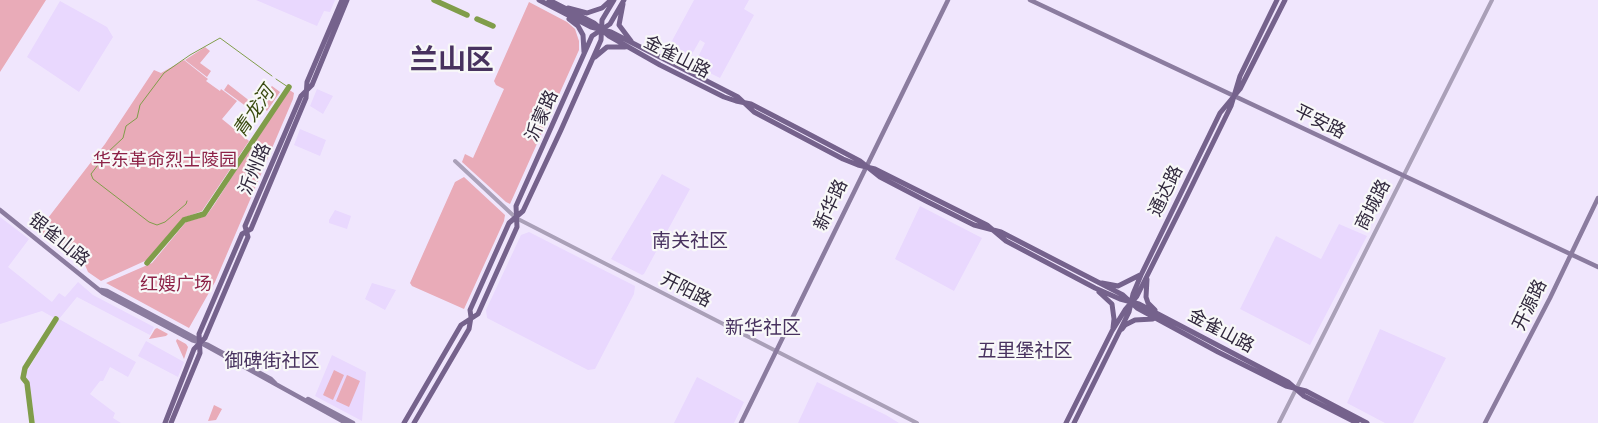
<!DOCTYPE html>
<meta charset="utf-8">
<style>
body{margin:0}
canvas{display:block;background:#f0e6fd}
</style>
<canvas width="1598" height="423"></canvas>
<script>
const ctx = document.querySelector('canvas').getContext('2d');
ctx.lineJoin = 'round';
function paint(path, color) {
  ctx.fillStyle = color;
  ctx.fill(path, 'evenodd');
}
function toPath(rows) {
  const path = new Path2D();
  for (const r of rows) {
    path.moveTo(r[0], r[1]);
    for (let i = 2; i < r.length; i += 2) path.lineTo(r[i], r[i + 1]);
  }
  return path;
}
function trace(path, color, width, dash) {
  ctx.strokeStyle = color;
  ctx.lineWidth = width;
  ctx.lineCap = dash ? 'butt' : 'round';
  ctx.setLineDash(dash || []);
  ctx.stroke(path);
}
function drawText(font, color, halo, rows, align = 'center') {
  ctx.font = font + ' Raleway,"Noto Sans SC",sans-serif';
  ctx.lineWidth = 4.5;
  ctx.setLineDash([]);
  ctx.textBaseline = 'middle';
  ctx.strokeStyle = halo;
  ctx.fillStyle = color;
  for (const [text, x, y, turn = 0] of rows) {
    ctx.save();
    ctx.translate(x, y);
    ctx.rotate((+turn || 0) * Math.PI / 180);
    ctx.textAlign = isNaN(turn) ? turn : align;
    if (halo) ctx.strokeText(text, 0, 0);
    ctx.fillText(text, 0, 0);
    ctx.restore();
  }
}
paint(toPath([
 [256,0,335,0,330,12,324,11,317,26],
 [694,0,749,0,744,9,754,15,720,78,694,65,705,43,700,40,687,63,666,52],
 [60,1,107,27,113,37,79,92,27,57],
 [317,89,333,96,323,114,310,106],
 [300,129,326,140,320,156,294,145],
 [662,174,690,189,644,274,642,275,611,259],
 [920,206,982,238,954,291,895,259],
 [335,210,351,216,347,229,329,223,329,220],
 [0,217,29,239,8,267,52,302,59,293,65,297,78,282,93,295,154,327,150,335,77,297,59,319,136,362,128,377,110,367,103,381,100,381,90,394,115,413,113,418,121,423,35,423,29,382,26,378,26,373,58,320,42,311,0,324],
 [1339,224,1367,236,1310,345,1240,309,1276,236,1321,259],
 [529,232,635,286,634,294,595,369,588,370,487,318,486,310,521,235],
 [372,283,396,290,385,310,365,299],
 [1380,329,1446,358,1413,423,1385,423,1347,403],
 [146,341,184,362,178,377,138,356],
 [332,355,366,372,362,421,315,396],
 [697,377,744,402,734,423,674,423],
 [817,382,886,415,899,423,798,423]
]), '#e9d8fe');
paint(toPath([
 [0,0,46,0,0,72],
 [529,2,567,22,575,29,579,41,579,50,510,204,506,202,462,162,465,154,473,158,504,89,496,85,494,81],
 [205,47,210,51,200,63,211,71,207,77,185,60],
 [184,60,208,79,206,81,220,91,221,89,237,101,222,119,249,141,202,211,183,218,147,260,101,281,88,272,85,265,75,257,67,254,38,231,105,144,154,70,161,73],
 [228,84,251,102,247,107,224,90],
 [272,86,280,92,267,111,261,106,272,91,269,89],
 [288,89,294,93,293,99,215,282,189,328,106,283,152,263,186,222,206,216,214,205],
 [464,177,505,215,504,221,464,309,412,286,410,283,455,182],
 [157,328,168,334,166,336,149,339,155,329],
 [177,339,186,344,188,347,184,359,176,341],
 [334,370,344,375,333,400,323,395],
 [347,375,360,381,349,407,336,401],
 [214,405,222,409,216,420,208,421]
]), '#e9abb8');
trace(toPath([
 [276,79,288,87],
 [187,201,186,204,165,222,157,225,149,222,123,202,93,179,91,174,108,152,123,138,126,126,137,118,140,105,164,73,190,55,220,38,272,76]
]), '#809d4a', 1);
trace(toPath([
 [434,0,467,15],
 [477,19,493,26],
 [147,263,184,220,204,214,289,87],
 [32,423,27,383,23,378,25,368,56,319]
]), '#809d4a', 5.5);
trace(toPath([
 [455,161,516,218,917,423],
 [1279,423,1492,0]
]), '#aaa0b8', 4);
trace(toPath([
 [1030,0,1598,267],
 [0,210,103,293,192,340,208,345,271,379,275,383],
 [101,290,107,291,197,339],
 [203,344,346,423],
 [308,399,353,423],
 [741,423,948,0],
 [1485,423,1550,298,1598,198]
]), '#8b7c9f', 4.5);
trace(toPath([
 [539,0,591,27,611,32,738,97,754,112,843,159,858,165,875,169,987,225,1006,241,1095,288,1120,299,1139,304,1288,382,1304,396,1357,423],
 [549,0,594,23,609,36,660,65,724,97,736,101,751,104,803,131,860,161,880,177,926,201,974,225,1001,232,1123,295,1137,308,1218,352,1286,386,1306,391,1367,423],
 [623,4,619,25,631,41],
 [568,8,587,13,602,8,611,0],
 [569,19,578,26,583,35,584,52],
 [595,57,607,47,625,47],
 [1147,279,1146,297,1148,303,1155,310],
 [1102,283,1118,286,1140,275],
 [1099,292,1112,304,1114,319,1113,328],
 [1122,329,1125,325,1135,320,1153,319],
 [165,423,194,349,205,338,248,237,245,226,301,96,312,85,347,0],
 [171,423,200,353,199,334,242,234,251,229,306,98,307,82,342,0],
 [404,423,461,325,478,314,517,227,516,206,592,36,610,24,624,0],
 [414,423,469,329,471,317,470,310,509,223,523,211,561,130,601,40,602,20,614,0],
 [1066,423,1112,331,1125,310,1137,296,1183,204,1231,106,1240,76,1277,0],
 [1074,423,1129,312,1133,294,1141,275,1220,113,1240,89,1285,0]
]), '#75628c', 5);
drawText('18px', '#31283d', '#f8f8f8', [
 ["金雀山路",677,57,27],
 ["沂蒙路",542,116,-66],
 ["平安路",1320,122,26],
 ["沂州路",255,169,-67],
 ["通达路",1166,191,-64],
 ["新华路",831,205,-65],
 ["商城路",1373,205,-63],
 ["银雀山路",59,240,39],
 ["开阳路",686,290,27],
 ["开源路",1530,305,-64],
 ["金雀山路",1221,331,28]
]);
drawText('18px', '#8d2247', '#f8f8f8', [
 ["华东革命烈士陵园",165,161],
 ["红嫂广场",176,285]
]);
drawText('italic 19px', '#394b0f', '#f8f8f8', [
 ["青龙河",254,112,-56]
]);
drawText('19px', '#48325f', '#f8f8f8', [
 ["南关社区",690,241],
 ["新华社区",763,328],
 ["五里堡社区",1025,351],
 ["御碑街社区",272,361]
]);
drawText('bold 28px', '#48325f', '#f8f8f8', [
 ["兰山区",452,61]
]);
</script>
